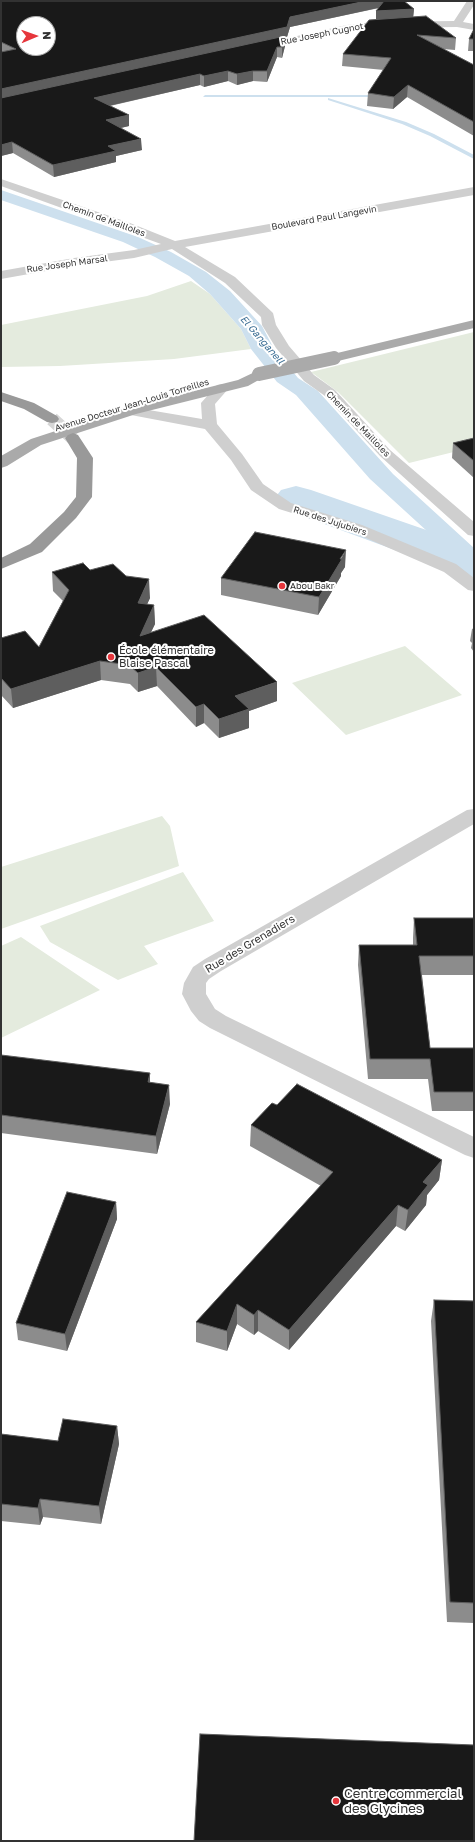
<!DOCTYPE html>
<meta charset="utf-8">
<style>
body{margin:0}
#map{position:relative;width:475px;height:1842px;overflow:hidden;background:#fff;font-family:"Golos Text",sans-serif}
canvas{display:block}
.frame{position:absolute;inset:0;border:2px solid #323232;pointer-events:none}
.north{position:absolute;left:16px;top:16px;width:40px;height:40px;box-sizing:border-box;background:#fff;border:1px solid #adadad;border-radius:50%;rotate:88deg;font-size:11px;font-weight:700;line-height:16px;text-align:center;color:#323232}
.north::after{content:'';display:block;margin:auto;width:14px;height:18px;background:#e6363c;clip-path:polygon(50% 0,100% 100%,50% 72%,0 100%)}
</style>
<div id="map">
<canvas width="475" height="1842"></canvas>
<div class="frame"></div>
<div class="north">N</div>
</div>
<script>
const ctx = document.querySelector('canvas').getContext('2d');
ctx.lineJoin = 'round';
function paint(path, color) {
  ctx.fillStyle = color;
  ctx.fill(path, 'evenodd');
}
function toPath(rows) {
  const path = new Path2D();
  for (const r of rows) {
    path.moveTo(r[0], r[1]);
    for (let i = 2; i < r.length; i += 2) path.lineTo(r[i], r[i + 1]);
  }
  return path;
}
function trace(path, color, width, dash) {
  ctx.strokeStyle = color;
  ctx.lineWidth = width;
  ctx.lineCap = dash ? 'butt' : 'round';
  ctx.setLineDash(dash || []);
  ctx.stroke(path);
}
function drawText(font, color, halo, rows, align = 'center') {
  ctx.font = font + ' "Golos Text",sans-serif';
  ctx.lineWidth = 4;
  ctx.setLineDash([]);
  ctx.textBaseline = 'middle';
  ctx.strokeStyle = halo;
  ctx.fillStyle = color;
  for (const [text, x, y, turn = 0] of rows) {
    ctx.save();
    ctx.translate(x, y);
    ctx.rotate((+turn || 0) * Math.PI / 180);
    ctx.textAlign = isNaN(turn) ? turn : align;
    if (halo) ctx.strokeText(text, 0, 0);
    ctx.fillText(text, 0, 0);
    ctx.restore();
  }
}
paint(toPath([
 [191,281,210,294,241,329,251,349,174,359,60,366,1,367,1,325,147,296],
 [474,332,474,447,409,463,338,392,311,372],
 [405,646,462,695,346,735,292,683],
 [162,816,170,826,179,866,1,929,1,867],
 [183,872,214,921,144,946,158,964,118,980,50,942,40,926],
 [21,937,100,990,1,1038,1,946]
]), '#e4ebde');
paint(toPath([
 [1,190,138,237,171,252,206,272,230,291,262,326,273,347,298,378,318,391,393,474,474,548,474,574,370,479,296,395,277,382,251,349,241,329,210,294,189,276,155,257,123,242,1,200]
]), '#cde0ee');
paint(toPath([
 [205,95,380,95,382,96,380,97,203,97,205,95],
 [328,98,406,122,434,134,474,155,474,159,430,136,402,124,328,100,328,98]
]), '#cde0ee');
paint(toPath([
 [296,486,311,490,435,533,474,550,474,578,445,571,403,553,281,508,274,499,281,490,296,486]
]), '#cde0ee');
trace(toPath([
 [52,419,73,438]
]), '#d6d6d6', 14, [14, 7]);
paint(toPath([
 [467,1,474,1,474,5,463,22,474,24,474,30,457,27,373,28,347,31,256,51,251,48,256,45,347,25,373,22,454,21,467,1],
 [1,179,130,223,175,241,474,187,474,195,185,247,235,277,273,313,276,325,289,346,314,375,335,390,390,450,474,522,474,536,468,535,380,456,325,396,304,381,276,348,262,325,261,317,225,283,172,249,134,258,74,266,1,279,1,271,74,258,134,250,161,244,1,186,1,179],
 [222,384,227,385,229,388,215,404,217,424,242,454,263,484,291,503,362,525,456,564,474,578,474,591,468,590,444,572,350,531,279,509,251,490,231,460,205,429,131,415,126,414,124,411,126,408,131,407,202,419,201,403,217,385,222,384],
 [474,809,474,824,221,971,209,979,206,983,206,994,215,1009,226,1016,474,1137,474,1158,465,1155,210,1028,199,1021,191,1011,182,994,184,983,193,967,205,959,467,810,474,809]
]), '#cfcfcf');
paint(toPath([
 [474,320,474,328,334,362,329,361,327,358,329,355,474,320],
 [259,370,264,371,266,374,264,377,248,386,136,414,41,445,7,466,1,468,1,456,31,439,126,408,238,380,259,370]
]), '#aaa');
paint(toPath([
 [1,392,34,403,57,416,59,419,57,422,52,423,47,422,24,409,1,401,1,392],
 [73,433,78,435,93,458,92,497,76,518,42,552,1,569,1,558,30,544,64,512,76,497,77,458,65,438,68,435,73,433]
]), '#999');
trace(toPath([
 [259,374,334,358]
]), '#aaa', 14);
paint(toPath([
 [1,1,404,1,414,9,413,17,456,38,455,50,443,49,474,65,474,136,407,97,393,109,367,106,368,93,384,70,342,66,343,54,376,19,379,8,290,27,287,37,285,37,285,46,282,58,277,57,267,82,253,81,237,85,228,81,204,87,200,85,110,106,129,115,129,126,121,128,142,150,116,156,116,162,54,177,13,153,1,156],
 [474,29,474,51,468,51,469,39],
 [474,438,474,478,452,458,453,443],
 [345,567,341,573,341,576,318,615,221,595,221,578],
 [90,570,126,576,150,598,147,604,154,605,155,624,151,632,277,701,249,711,249,728,219,738,204,723,196,727,157,686,138,692,130,684,101,680,13,708,1,695,1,638,39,647,63,601,53,591,52,572],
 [474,628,474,652,471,648,472,643,470,641,472,629],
 [414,918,474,918,474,975,422,975,430,1048,474,1048,474,1111,432,1111,428,1079,368,1079,358,965,359,945,413,945,413,938],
 [1,1055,150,1082,170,1104,157,1154,1,1133],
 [277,1105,442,1160,439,1180,427,1195,426,1205,405,1231,396,1226,289,1350,258,1331,254,1335,237,1324,227,1351,196,1342,196,1322,321,1186,250,1146,251,1125],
 [116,1202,117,1219,67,1351,18,1340,16,1323],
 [434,1300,474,1301,474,1623,447,1622,431,1321],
 [117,1426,119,1444,101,1524,43,1517,40,1525,1,1521,1,1434,58,1441]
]), '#8c8c8c');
paint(toPath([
 [366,1,388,1,387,6,290,27,287,37,285,37,285,46,282,58,282,47,284,37,1,100,1,89,290,17],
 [414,9,413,19,376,21,376,11],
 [277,47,277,57,267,82,267,71],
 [228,71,228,81,204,87,204,76],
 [253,71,253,81,237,85,237,74],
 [200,74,200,85,95,109,94,98],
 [408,85,407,97,393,109,394,97],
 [129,115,129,126,107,131,106,120],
 [141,139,142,150,116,156,116,162,54,177,53,165,108,146],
 [12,142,13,153,1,156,1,145],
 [346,550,345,567,341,573,341,576,318,615,319,597],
 [149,579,150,598,139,622,138,603],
 [154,605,155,624,140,655,140,636],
 [100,661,101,680,13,708,11,689],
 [156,667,157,686,138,692,138,673],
 [277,682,277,701,249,711,249,728,219,738,219,719,235,696],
 [204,704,204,723,196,727,196,707],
 [150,1073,150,1092,148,1082],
 [169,1085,170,1104,157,1154,156,1136],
 [442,1160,439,1180,427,1195,426,1205,405,1231,408,1210,423,1182],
 [116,1202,117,1219,67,1351,65,1334],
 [398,1205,396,1226,289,1350,289,1330],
 [237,1304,237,1324,227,1351,227,1331],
 [258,1310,258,1331,254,1335,254,1315],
 [117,1426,119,1444,101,1524,99,1506],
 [40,1499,43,1517,40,1525,38,1508]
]), '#5e5e5e');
const building = toPath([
 [1,1,366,1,290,17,287,27,1,89,1,52,16,49,1,42,1,1],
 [24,24,48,24,48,48,24,48,24,24],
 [384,1,404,1,414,9,376,11,384,1],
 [426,16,456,38,417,35,474,65,474,122,408,85,394,97,368,93,391,58,343,54,369,20,426,16],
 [474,29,474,39,469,39,474,29],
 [285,36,282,47,277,47,267,71,253,71,237,74,228,71,204,76,200,74,94,98,129,115,106,120,141,139,108,146,116,151,53,165,12,142,1,145,1,98,285,36],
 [474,438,474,461,453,443,474,438],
 [255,532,346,550,340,559,342,559,319,597,221,578,255,532],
 [83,563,90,570,113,564,126,576,149,579,138,603,154,605,140,636,204,615,277,682,235,696,249,709,219,719,204,704,196,707,156,667,138,673,129,665,100,661,11,689,1,678,1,638,25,631,39,647,69,590,52,572,83,563],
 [414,918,474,918,474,956,419,956,430,1048,474,1048,474,1092,434,1092,430,1059,370,1059,359,945,417,945,414,918],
 [1,1055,150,1073,148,1082,169,1085,156,1136,1,1115,1,1055],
 [297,1084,442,1160,423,1182,428,1185,408,1210,398,1205,289,1330,258,1310,254,1315,237,1304,227,1331,196,1322,333,1172,251,1125,272,1103,277,1105,297,1084],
 [67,1192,116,1202,65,1334,16,1323,67,1192],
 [434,1300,474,1301,474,1603,450,1602,434,1300],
 [63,1419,117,1426,99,1506,40,1499,38,1508,1,1504,1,1434,58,1441,63,1419],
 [200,1734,474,1745,474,1841,194,1841,200,1734]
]);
paint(building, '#191919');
trace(building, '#5e5e5e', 1);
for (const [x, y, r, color] of [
 [282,586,4,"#e6363c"],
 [111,657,4,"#e6363c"],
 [336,1801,4,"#e6363c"]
]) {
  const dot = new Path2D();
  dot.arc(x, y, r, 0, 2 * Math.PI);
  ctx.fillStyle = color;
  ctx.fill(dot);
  trace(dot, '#fff', 1.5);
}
drawText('9px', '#323232', '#fff', [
 ["Rue Joseph Cugnot",322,34,-11],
 ["Boulevard Paul Langevin",324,218,-10],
 ["Chemin de Mailloles",104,219,20],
 ["Rue Joseph Marsal",67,264,-8],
 ["Avenue Docteur Jean-Louis Torreilles",132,405,-17],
 ["Chemin de Mailloles",358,424,46],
 ["Rue des Jujubiers",330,521,18]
]);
drawText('9px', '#323232', '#fff', [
 ["Abou Bakr",290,586]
], 'left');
drawText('italic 10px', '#3e7096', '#fff', [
 ["El Ganganell",262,340,49]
]);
drawText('11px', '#323232', '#fff', [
 ["École élémentaire",119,651],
 ["Blaise Pascal",119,664]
], 'left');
drawText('11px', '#323232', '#fff', [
 ["Rue des Grenadiers",250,944,-31]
]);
drawText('13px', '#323232', '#fff', [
 ["Centre commercial",344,1794],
 ["des Glycines",344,1809]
], 'left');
</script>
